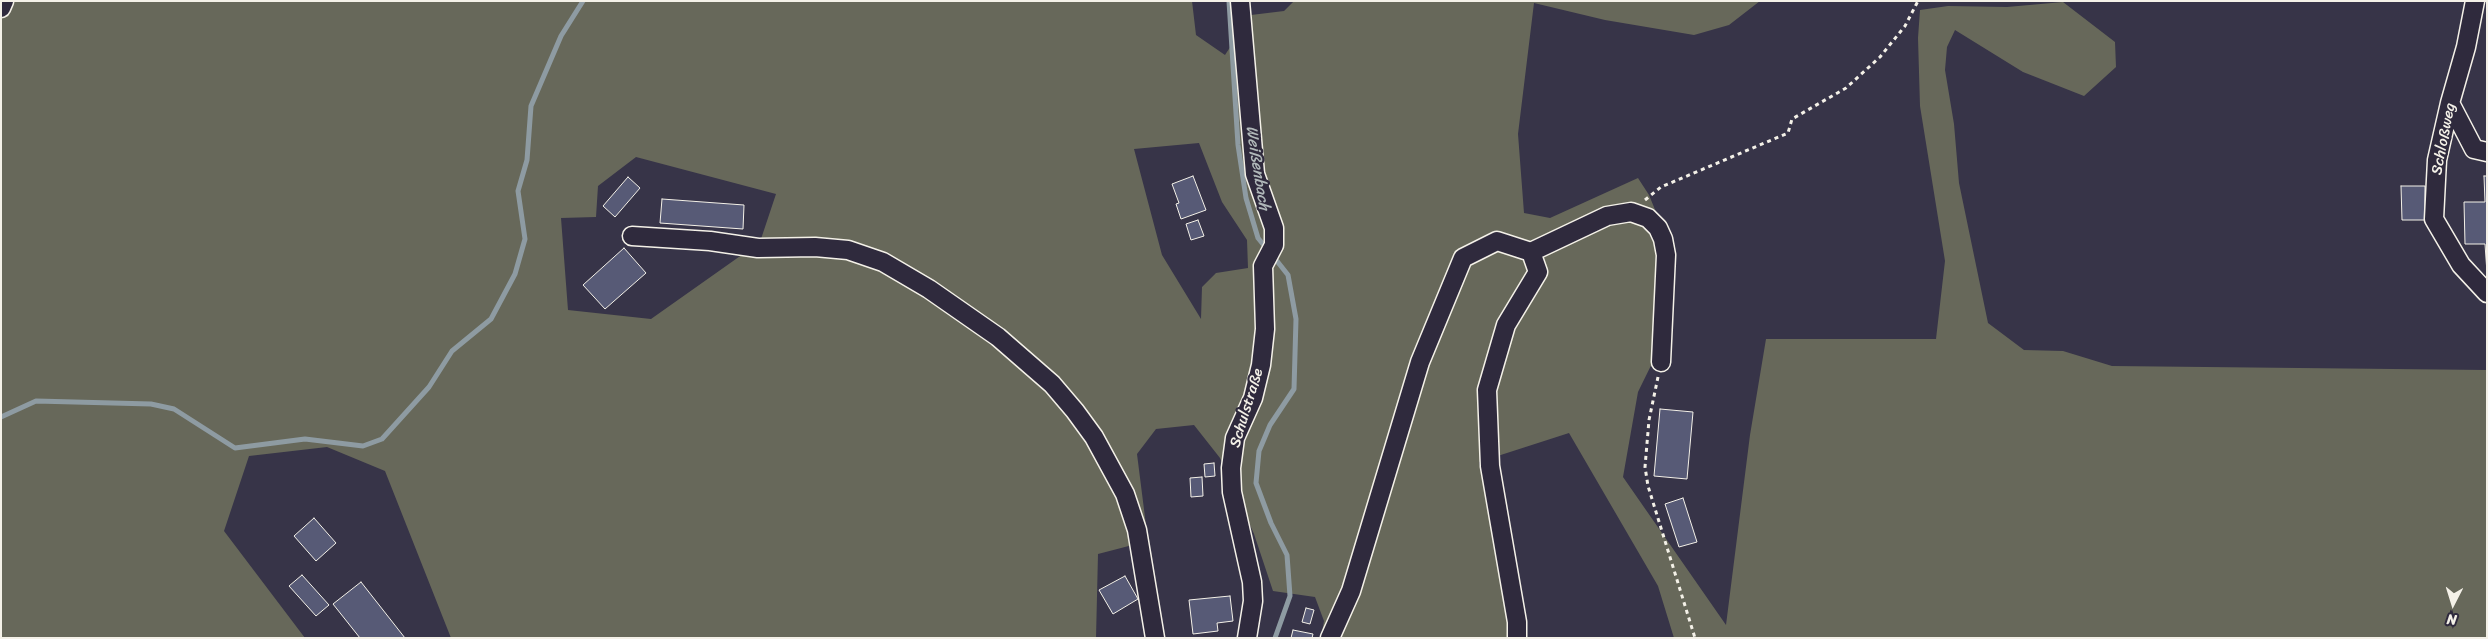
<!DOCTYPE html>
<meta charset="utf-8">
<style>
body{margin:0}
#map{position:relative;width:2488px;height:639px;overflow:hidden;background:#373448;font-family:Sriracha,sans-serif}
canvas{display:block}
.frame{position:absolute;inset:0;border:2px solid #f4f1e8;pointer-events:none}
.north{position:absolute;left:2428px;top:579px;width:50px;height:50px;-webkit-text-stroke:4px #2f2a3d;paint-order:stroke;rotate:185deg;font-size:14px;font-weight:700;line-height:20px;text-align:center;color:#f4f1e8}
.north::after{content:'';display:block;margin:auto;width:18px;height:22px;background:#f4f1e8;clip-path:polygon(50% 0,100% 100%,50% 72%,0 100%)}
</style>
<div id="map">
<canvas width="2488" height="639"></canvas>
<div class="frame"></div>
<div class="north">N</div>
</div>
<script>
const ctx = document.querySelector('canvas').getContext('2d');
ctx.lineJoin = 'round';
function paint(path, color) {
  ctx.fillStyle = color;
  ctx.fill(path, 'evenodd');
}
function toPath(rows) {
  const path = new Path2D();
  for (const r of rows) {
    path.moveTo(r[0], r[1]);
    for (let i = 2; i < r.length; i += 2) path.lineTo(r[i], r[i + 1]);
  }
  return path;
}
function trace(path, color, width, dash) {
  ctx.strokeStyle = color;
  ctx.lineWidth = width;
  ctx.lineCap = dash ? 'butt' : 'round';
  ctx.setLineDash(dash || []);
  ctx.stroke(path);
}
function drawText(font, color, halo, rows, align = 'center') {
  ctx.font = font + ' Sriracha,sans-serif';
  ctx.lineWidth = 4.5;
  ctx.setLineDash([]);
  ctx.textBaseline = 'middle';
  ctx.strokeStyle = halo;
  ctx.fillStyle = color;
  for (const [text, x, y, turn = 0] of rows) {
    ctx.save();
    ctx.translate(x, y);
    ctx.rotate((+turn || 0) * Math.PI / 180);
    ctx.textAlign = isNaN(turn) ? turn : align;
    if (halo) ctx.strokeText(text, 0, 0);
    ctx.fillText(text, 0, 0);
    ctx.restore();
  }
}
paint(toPath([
 [1,1,1192,1,1196,35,1225,55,1251,15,1284,11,1294,1,1760,1,1729,25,1694,35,1605,20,1534,3,1518,134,1524,213,1550,218,1638,178,1649,195,1669,244,1663,341,1638,392,1623,477,1726,625,1750,435,1766,339,1936,339,1945,261,1920,106,1918,38,1920,10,1948,6,2007,7,2063,2,2115,42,2116,67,2084,96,2023,72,1955,30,1947,47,1945,70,1954,124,1959,183,1988,323,2024,350,2063,351,2112,366,2487,370,2487,638,1674,638,1658,586,1569,433,1479,462,1515,638,1321,638,1324,621,1315,597,1273,591,1254,534,1220,458,1194,425,1156,429,1137,454,1148,541,1098,554,1096,638,451,638,385,471,327,447,249,456,224,531,305,638,1,638],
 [1199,143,1222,202,1247,240,1248,268,1216,273,1202,287,1201,319,1162,255,1134,149],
 [636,157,776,194,760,242,651,319,568,310,561,218,596,217,598,186]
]), '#67685a');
trace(toPath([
 [1229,1,1238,145,1246,198,1258,238,1267,249],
 [1273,256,1288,275,1296,319,1294,389,1270,425,1259,451,1256,483,1271,523,1287,555,1290,596,1275,638],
 [1,417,36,401,151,404,174,409,235,448,305,439,363,446,382,439,429,387,452,351,491,319,515,274,525,239,518,191,527,160,531,106,561,36,583,1]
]), '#8e9ba2', 5);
const building = toPath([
 [1193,176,1206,210,1181,219,1176,204,1179,203,1172,184,1193,176],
 [2484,176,2487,176,2487,273,2485,244,2465,244,2464,202,2485,202,2484,176],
 [628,177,640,188,615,217,603,206,628,177],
 [2401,186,2425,186,2425,220,2402,220,2401,186],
 [662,199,744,205,743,229,660,223,662,199],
 [1198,220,1204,236,1191,240,1186,224,1198,220],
 [624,248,646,273,605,309,583,285,624,248],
 [1660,409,1693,412,1687,479,1654,476,1660,409],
 [1214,463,1215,476,1205,477,1204,464,1214,463],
 [1202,477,1203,496,1191,497,1190,478,1202,477],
 [1683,498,1697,542,1679,547,1665,504,1683,498],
 [314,518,336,543,316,561,294,536,314,518],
 [302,575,329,605,316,616,289,586,302,575],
 [1125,576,1138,599,1113,614,1099,590,1125,576],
 [361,582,405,638,360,638,333,604,361,582],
 [1230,596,1233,621,1217,623,1218,631,1193,634,1189,600,1230,596],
 [1306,608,1314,610,1310,624,1302,622,1306,608],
 [1293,630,1313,634,1312,638,1291,638,1293,630]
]);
paint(building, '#575a76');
trace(building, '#f4f1e8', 1);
const minor = toPath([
 [1240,1,1255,174,1274,228,1274,245,1263,266,1265,329,1261,365,1253,398,1235,438,1231,468,1232,492,1252,582,1253,601,1247,638],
 [2475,1,2466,47,2450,103,2437,160,2434,219,2461,265,2487,293],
 [1,8,4,1],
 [2450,103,2474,149,2487,152],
 [632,236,710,241,758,248,815,247,848,250,883,262,929,289,998,337,1052,384,1075,411,1094,437,1125,494,1137,530,1155,638],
 [1330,638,1351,591,1420,362,1463,258,1497,241,1531,252,1607,216,1631,212,1648,218,1658,228,1663,239,1666,255,1661,362],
 [1517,638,1517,622,1490,466,1487,390,1506,325,1538,272,1531,252]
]);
trace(minor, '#f4f1e8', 21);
trace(toPath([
 [1645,200,1661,187,1788,133,1792,119,1846,88,1880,57,1905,26,1918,1],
 [1658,377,1649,420,1645,467,1648,486,1695,638]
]), '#f4f1e8', 3, [4, 4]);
trace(minor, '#2f2a3d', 18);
drawText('15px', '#f4f1e8', '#2f2a3d', [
 ["Schloßweg",2444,139,-79],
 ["Schulstraße",1247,408,-73]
]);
drawText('italic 16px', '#b0b8b9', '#2f2a3d', [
 ["Weißenbach",1257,168,81]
]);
</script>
